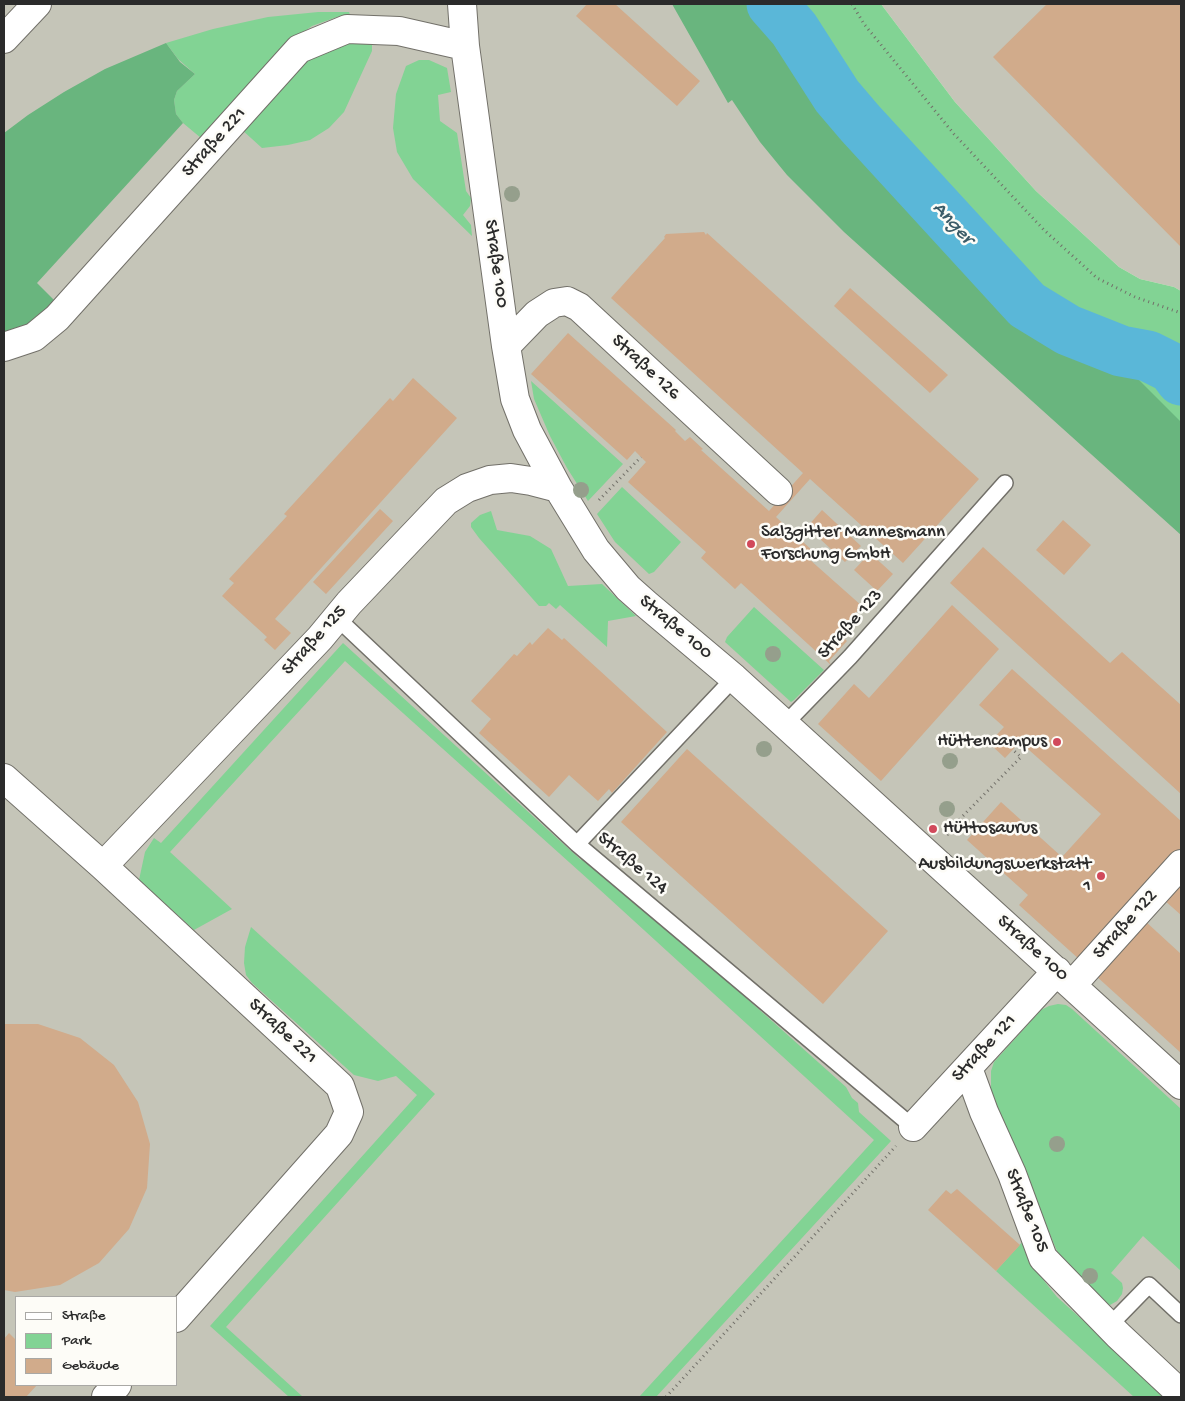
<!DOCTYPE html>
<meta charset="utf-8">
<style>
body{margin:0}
#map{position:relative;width:1185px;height:1401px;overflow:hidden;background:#f6efdd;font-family:"Gochi Hand",sans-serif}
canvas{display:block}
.frame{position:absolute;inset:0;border:5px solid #2b2b2b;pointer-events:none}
.legend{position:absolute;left:15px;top:1296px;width:162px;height:90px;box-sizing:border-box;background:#fdfcf7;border:1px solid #a9a8a5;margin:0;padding:6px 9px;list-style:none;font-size:15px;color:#2b2b2b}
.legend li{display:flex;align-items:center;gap:10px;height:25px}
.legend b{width:25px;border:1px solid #a9a8a5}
</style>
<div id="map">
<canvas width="1185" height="1401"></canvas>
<div class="frame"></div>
<ul class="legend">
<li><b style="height:6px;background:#fff"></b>Straße</li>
<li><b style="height:14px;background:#82d394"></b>Park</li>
<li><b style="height:14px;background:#d1ab8b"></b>Gebäude</li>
</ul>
</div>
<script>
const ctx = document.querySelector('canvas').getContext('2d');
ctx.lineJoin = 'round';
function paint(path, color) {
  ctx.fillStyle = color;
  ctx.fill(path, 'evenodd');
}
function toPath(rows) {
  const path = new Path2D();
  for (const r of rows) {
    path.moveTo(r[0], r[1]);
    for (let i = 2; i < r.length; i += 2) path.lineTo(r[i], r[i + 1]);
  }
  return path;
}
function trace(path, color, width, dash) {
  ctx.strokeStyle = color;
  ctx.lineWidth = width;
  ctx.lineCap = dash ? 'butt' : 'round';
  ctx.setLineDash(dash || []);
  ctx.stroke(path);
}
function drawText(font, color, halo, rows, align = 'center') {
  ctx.font = font + ' "Gochi Hand",sans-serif';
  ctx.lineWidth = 5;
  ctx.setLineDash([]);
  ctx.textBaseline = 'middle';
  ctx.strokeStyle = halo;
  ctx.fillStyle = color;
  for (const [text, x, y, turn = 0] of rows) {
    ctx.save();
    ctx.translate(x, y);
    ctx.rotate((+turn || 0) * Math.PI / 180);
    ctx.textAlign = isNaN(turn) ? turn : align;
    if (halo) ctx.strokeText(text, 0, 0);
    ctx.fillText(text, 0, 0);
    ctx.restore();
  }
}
paint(toPath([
 [4,4,724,4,1181,481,1181,1397,4,1397],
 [16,1297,176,1297,176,1385,16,1385],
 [881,4,1181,4,1181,291,1174,287,1140,279,1119,267,1036,191,955,102]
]), '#c5c5b8');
paint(toPath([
 [724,4,881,4,955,102,1036,191,1119,267,1140,279,1174,287,1181,291,1181,481,863,169],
 [318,12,349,12,350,15,337,17,312,26,290,42,201,138,183,123,176,114,174,100,177,91,195,74,178,59,166,43,213,29,268,17],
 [366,37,372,45,372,51,344,112,329,128,310,140,288,145,262,148,241,129,313,53],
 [419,60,429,60,447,68,451,92,438,95,440,121,457,133,466,191,471,198,470,206,463,215,471,225,472,236,413,179,397,152,393,128,396,94,406,66],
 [531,381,623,464,588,501,567,468,550,436,534,399],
 [622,487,681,542,654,572,649,574,615,542,597,514],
 [491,511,497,530,530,536,551,549,568,586,602,584,636,616,608,621,607,647,560,605,556,609,549,603,546,606,539,606,479,538,471,527,471,523,480,515],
 [754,607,824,670,794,700,791,702,725,642,727,637],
 [343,643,581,860,584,857,717,972,846,1087,852,1098,858,1103,859,1112,891,1141,656,1397,639,1397,874,1140,599,889,345,661,170,852,232,909,194,930,139,880,145,852,154,838,161,843],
 [251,927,435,1094,226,1327,303,1397,289,1397,210,1326,417,1095,396,1076,378,1081,354,1075,252,983,246,975,244,963,245,947],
 [1058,1004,1066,1005,1072,1009,1181,1109,1181,1271,1143,1236,1111,1273,1122,1283,1123,1288,1122,1294,1117,1301,1110,1305,1103,1302,1059,1256,991,1092,991,1071,994,1062,1041,1010,1049,1006],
 [1024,1240,1035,1266,1045,1282,1057,1297,1168,1397,1134,1397,996,1271]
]), '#82d394');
paint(toPath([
 [672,4,751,4,777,49,869,163,1027,319,1051,332,1121,362,1181,422,1181,535,844,232,787,175,760,142,732,100,728,103],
 [166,43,180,62,195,74,177,91,174,100,176,114,183,123,37,283,55,301,38,320,4,336,4,133,28,115,64,92,105,69]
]), '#69b57e');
trace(toPath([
 [772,4,794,29,837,96,860,123,1027,305,1068,330,1121,351,1148,356,1172,368,1181,380]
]), '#5ab7d8', 51);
paint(toPath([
 [587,4,615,4,700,81,677,106,576,16],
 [1047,4,1181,4,1181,247,993,57],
 [704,232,706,235,707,233,979,479,903,563,810,479,776,517,815,553,809,559,862,606,838,633,847,641,829,661,831,665,741,583,735,589,701,558,706,552,628,482,646,462,635,451,627,460,531,374,568,333,676,430,675,431,685,441,690,437,703,449,701,450,769,511,803,473,611,298,665,238,664,237,666,234],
 [850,288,948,375,930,393,834,306],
 [413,378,457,418,275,619,291,633,275,650,264,640,267,637,222,596,234,583,229,579,287,516,284,514,390,398,393,401],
 [380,509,393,521,326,594,313,582],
 [822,510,861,546,845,562,807,527],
 [1063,520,1091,545,1064,575,1036,550],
 [983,547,1110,663,1122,652,1181,705,1181,794,950,583],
 [870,553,893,574,877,591,854,570],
 [952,605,999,649,881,781,818,724,854,684,869,698],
 [548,628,562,640,564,638,667,732,612,793,609,789,598,801,569,775,549,797,479,733,491,719,471,701,514,654,517,656,530,642,532,645],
 [1012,669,1181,821,1181,849,1080,960,1019,905,1028,895,967,840,1001,802,1062,857,1101,814,1020,742,1005,758,989,743,1004,727,979,705],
 [687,749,888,931,823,1004,621,822],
 [1181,880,1181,915,1164,900],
 [1145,921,1181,954,1181,1053,1095,975],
 [4,1024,38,1024,80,1038,114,1065,138,1102,150,1144,147,1188,129,1229,99,1263,60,1285,15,1292,4,1290],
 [957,1189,1020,1245,996,1271,928,1210,946,1190,951,1194],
 [9,1333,16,1340,16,1385,37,1385,26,1397,4,1397,4,1339]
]), '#d1ab8b');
const lane = toPath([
 [337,618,577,844,913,1127],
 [785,724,850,657,1005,483],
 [577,844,734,678],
 [1109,1326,1149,1285,1181,1315]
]);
const street = toPath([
 [462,4,465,46,506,346,515,399,527,430,558,488,596,550,628,588,646,604,734,678,1181,1085],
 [4,39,37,4],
 [506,346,537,314,554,303,567,301,579,307,778,491],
 [4,347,34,337,57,318,299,49,347,29,399,31,465,46],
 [4,778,103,866,340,1086,349,1112,339,1134,176,1318],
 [103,866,320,638,349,603,446,501,467,488,490,480,511,478,531,481,558,488],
 [1072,985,1181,864],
 [968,1068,984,1112,1012,1174,1043,1258,1118,1335,1181,1394],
 [913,1127,1057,971],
 [106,1397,117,1385]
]);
trace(lane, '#727069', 18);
trace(street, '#727069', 30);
trace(toPath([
 [852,4,864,24,954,134,1044,230,1097,278,1135,297,1181,313],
 [599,500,641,457],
 [947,835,956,823,1021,757,1013,750],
 [666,1397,896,1146]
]), '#727069', 3, [1, 4]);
trace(lane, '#fff', 15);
trace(street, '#fff', 28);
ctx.fillStyle = '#959f8c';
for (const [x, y] of [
 [512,194],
 [581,490],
 [773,654],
 [764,749],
 [950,761],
 [947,809],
 [1057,1144],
 [1090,1276]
]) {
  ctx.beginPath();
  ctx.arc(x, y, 8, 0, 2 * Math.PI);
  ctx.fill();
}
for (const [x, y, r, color] of [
 [751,544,5,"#d1495b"],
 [1057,742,5,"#d1495b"],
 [933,829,5,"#d1495b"],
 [1101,876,5,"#d1495b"]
]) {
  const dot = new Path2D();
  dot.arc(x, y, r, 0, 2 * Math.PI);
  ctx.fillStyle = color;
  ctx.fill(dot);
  trace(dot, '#fdfcf7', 2);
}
drawText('19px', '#2b2b2b', '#fdfcf7', [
 ["Straße 221",215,143,-48],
 ["Straße 100",495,264,82],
 ["Straße 126",645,368,43],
 ["Straße 123",851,625,-48],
 ["Straße 100",675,628,40],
 ["Straße 125",315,641,-48],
 ["Straße 124",632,864,40],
 ["Straße 122",1126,925,-48],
 ["Straße 100",1032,949,42],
 ["Straße 221",282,1032,43],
 ["Straße 121",985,1049,-47],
 ["Straße 105",1026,1211,68]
]);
drawText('19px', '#2b2b2b', '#fdfcf7', [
 ["Salzgitter Mannesmann",761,533],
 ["Forschung GmbH",761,555],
 ["Hüttencampus",1047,742,"right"],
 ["Hüttosaurus",943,829],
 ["Ausbildungswerkstatt",1091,865,"right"],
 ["1",1091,887,"right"]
], 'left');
drawText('italic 20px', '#3b5c68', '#fdfcf7', [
 ["Anger",952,224,47]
]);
</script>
